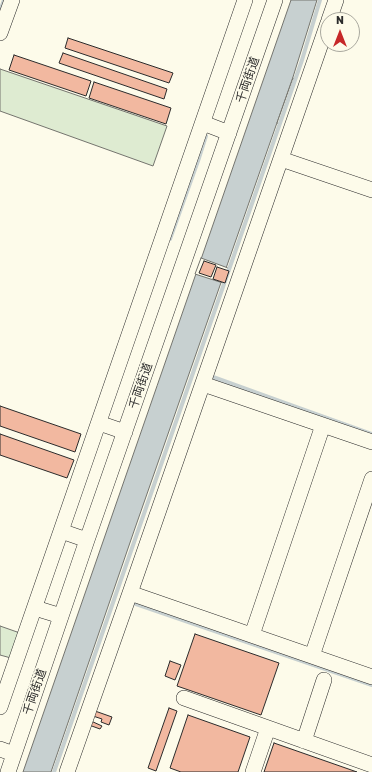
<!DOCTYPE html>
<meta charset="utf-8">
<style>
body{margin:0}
#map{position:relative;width:372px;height:772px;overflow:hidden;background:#fdfbea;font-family:Rubik,sans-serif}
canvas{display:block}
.north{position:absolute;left:320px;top:12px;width:40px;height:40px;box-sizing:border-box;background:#fdfbea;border:1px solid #a9a89e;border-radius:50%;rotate:0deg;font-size:11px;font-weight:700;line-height:16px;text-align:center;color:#2b2b2b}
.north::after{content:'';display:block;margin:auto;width:14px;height:18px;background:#c62828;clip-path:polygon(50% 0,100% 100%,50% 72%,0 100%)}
</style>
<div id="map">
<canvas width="372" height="772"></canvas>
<div class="north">N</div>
</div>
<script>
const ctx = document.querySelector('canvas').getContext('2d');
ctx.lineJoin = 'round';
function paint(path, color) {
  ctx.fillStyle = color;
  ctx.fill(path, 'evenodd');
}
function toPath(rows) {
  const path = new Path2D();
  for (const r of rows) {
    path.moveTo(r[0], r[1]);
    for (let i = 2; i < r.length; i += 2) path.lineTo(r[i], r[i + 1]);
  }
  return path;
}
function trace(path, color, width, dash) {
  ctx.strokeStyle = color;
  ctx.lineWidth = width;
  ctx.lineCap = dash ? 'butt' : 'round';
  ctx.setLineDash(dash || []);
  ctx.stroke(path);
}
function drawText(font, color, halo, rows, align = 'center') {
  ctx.font = font + ' Rubik,"Noto Sans JP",sans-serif';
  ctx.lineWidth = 3;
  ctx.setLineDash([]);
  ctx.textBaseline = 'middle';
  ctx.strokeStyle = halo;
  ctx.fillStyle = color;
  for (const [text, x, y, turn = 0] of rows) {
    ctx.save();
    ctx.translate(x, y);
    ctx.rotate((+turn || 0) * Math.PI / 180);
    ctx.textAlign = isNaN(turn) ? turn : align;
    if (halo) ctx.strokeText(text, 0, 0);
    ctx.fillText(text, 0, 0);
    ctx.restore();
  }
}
const green = toPath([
 [0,69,167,126,153,166,0,111,0,69],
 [0,626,20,633,11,658,0,655,0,626]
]);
paint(green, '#deebd1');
trace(green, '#74746e', 1);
const water = toPath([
 [291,0,317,0,293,77,134,531,51,772,23,772,291,0]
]);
paint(water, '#c7d0d0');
trace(water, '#74746e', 1);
const pier = toPath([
 [293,78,294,79,279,124,277,123,293,78],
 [201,258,228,268,223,283,195,274,201,258]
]);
paint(pier, '#fdfbea');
trace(pier, '#74746e', 1);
trace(toPath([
 [0,11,4,0],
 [170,239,199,158,206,136],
 [209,377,213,377,282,402,372,434],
 [136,604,372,685],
 [54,772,302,60,320,0]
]), '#c7d0d0', 4);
const building = toPath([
 [68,38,173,73,169,83,65,48,68,38],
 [63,53,167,89,164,99,59,63,63,53],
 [14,55,91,81,86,96,9,70,14,55],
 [94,82,171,108,166,124,89,98,94,82],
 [204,261,216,265,211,277,199,273,204,261],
 [217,267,229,271,225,283,213,279,217,267],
 [0,406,81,434,75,452,0,426,0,406],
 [0,434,74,460,67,478,0,455,0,434],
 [195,634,279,663,261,715,177,686,195,634],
 [170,661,181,665,175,680,165,676,170,661],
 [169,708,177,711,156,771,148,768,169,708],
 [95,711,112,717,109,725,101,722,102,719,93,716,95,711],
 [188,715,250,737,238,772,181,772,170,768,188,715],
 [91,721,102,726,100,729,89,725,91,721],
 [274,743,357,772,264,772,274,743]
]);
paint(building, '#f2b8a0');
trace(building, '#2b2b2b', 1);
const minor = toPath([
 [329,20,336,0],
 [0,33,12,0],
 [203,123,229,133],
 [281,159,372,190],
 [203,384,372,442],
 [99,423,125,432],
 [61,531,87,540],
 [130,593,372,677],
 [35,608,61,616],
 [252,635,323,425],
 [312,656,372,479],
 [184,698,372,765],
 [0,707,245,0],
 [304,741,324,680],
 [0,749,14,754],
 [8,772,87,540,275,0],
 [67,772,130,593,328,23],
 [253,772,268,728]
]);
trace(minor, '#2b2b2b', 16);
trace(minor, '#fdfbea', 15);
drawText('12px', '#2b2b2b', '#fdfbea', [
 ["千両街道",248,80,-71],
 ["千両街道",141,386,-71],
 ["千両街道",35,692,-71]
]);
</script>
